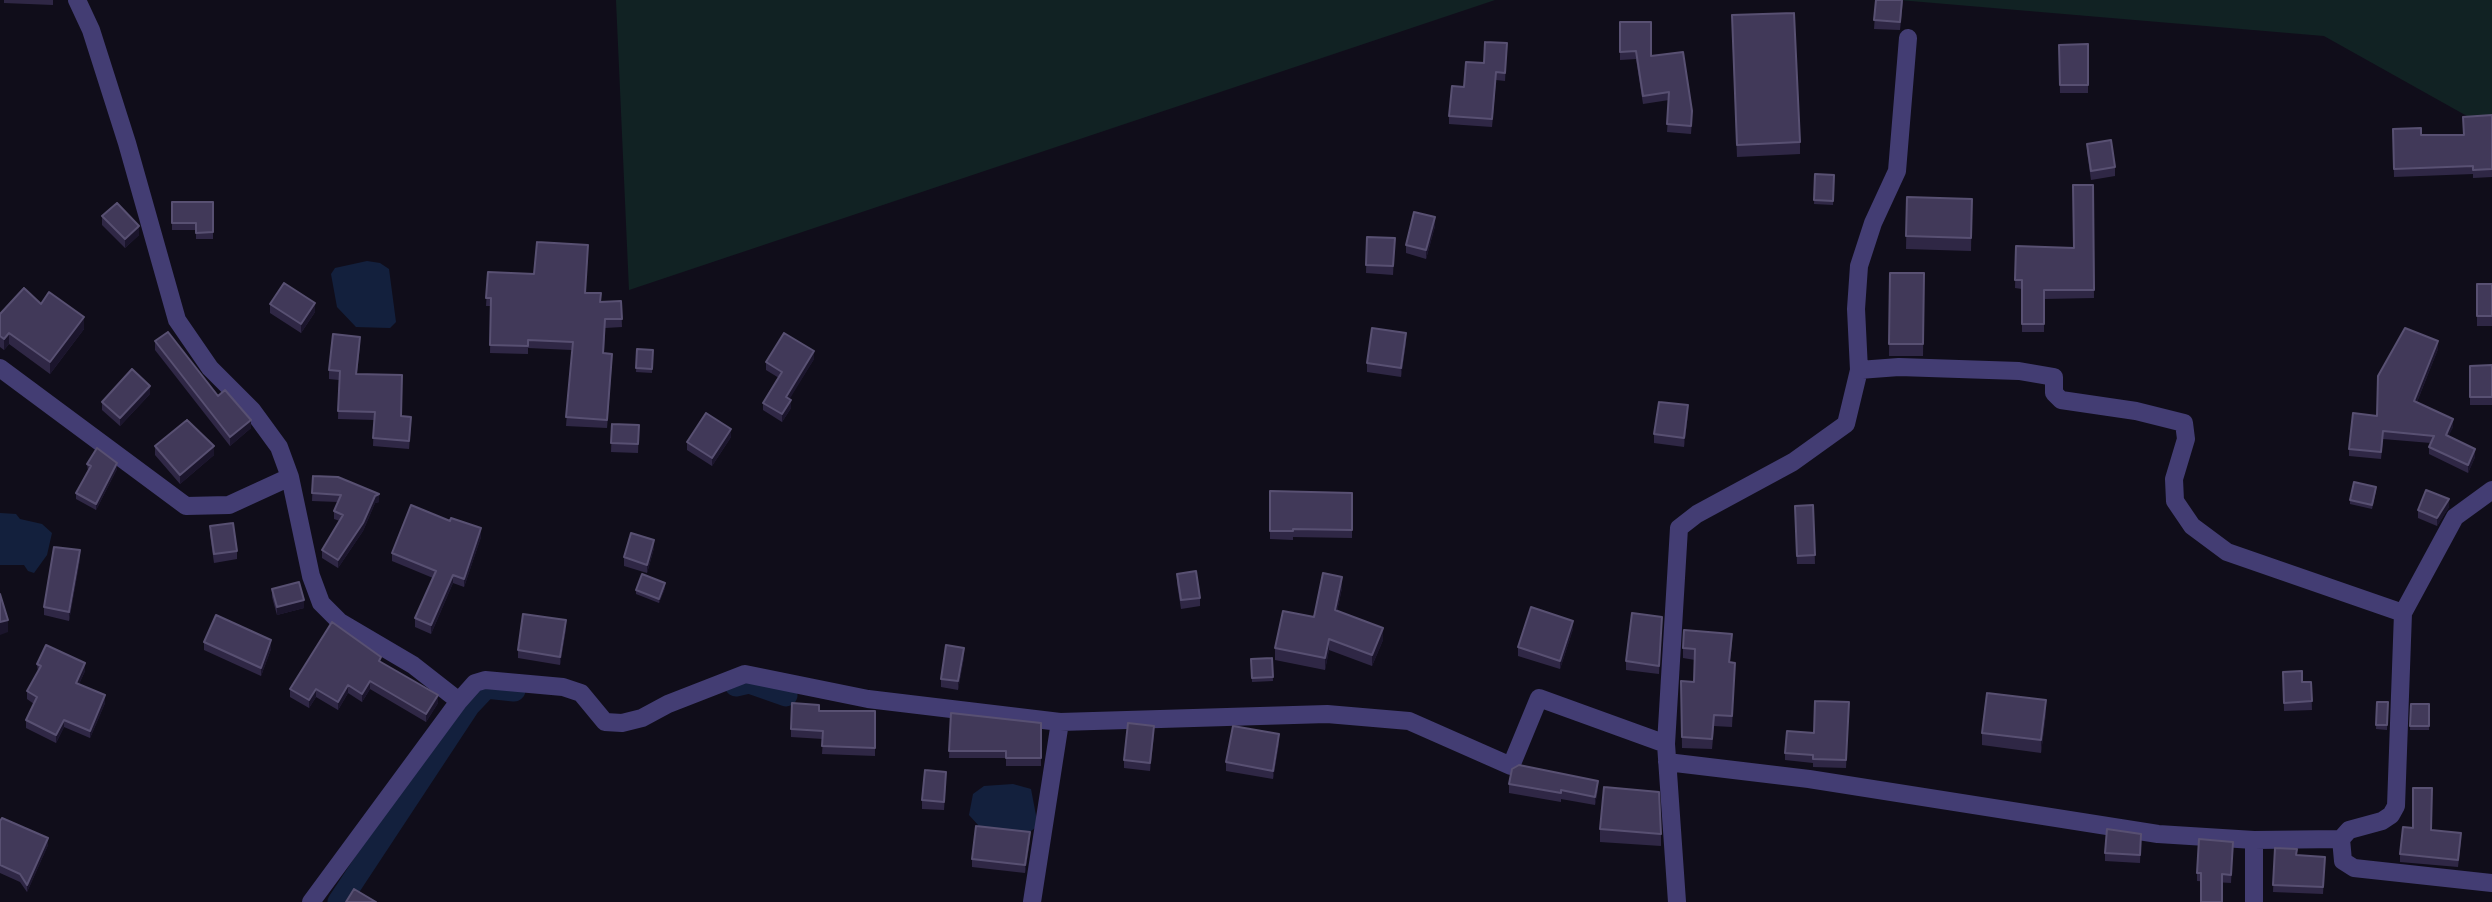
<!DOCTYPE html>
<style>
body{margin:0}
canvas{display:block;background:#100d1a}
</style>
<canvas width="2492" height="902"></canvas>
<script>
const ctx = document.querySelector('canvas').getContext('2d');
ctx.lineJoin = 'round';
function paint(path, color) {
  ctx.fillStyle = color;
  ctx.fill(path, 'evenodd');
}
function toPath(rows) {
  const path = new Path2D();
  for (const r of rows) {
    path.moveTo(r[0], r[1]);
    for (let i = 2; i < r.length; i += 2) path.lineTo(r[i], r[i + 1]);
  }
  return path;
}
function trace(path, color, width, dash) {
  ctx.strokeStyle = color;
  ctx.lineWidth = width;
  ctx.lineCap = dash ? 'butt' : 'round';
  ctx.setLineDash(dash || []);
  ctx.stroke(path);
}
paint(toPath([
 [616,0,1495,0,629,290],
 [1899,0,2492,0,2492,130,2324,36]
]), '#112223');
paint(toPath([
 [367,261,380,263,389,269,396,322,390,328,356,327,337,307,331,274,335,268],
 [0,513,16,514,20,519,42,524,52,533,47,555,34,573,28,571,24,565,0,565],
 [1013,784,1031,789,1038,826,1028,833,979,826,969,815,973,794,984,786]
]), '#13203d');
trace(toPath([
 [736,685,749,682,786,695],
 [339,902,469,705,486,687,514,690]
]), '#13203d', 23);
trace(toPath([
 [77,0,91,30,127,143,177,320,210,368,252,410,279,447,290,477],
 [0,368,186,506,229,505,290,477,311,576,321,603,340,622,413,665,459,701,311,902],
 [1859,370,1856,309,1859,266,1873,223,1897,171,1908,38],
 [459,701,475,683,485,680,563,687,581,693,605,722,622,723,642,718,668,704,745,674,868,699,1060,722,1327,714,1409,721,1511,766,1539,698,1666,744],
 [1667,762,1809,779,2158,834,2254,840,2341,839,2349,830,2382,821,2391,815,2396,806,2403,613,2455,517,2492,490],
 [2341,839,2343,861,2354,868,2492,883],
 [2254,840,2254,902],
 [1032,902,1060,722],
 [1677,902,1666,744,1679,528,1697,514,1793,462,1846,424,1859,370,1899,367,2019,371,2054,377,2054,393,2061,400,2136,411,2184,423,2186,439,2174,479,2175,501,2192,526,2227,552,2403,613]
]), '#433d73', 18);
paint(toPath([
 [4,0,53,0,53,5,4,3],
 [1876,0,1903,0,1900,30,1874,29],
 [1620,22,1651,56,1692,119,1691,134,1667,132,1669,100,1643,104,1636,59,1620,60],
 [1732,28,1800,142,1800,154,1737,157],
 [1507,43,1505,81,1496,80,1492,127,1449,124,1449,116,1464,87,1484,63],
 [2088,44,2088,93,2060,93,2059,45],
 [2492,115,2492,177,2473,178,2473,174,2394,177,2393,129,2421,135,2464,135,2463,117],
 [2087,144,2115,167,2115,176,2091,180,2087,152],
 [1815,174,1834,175,1833,205,1814,204],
 [2093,185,2094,298,2044,299,2044,332,2022,332,2022,289,2015,288,2016,246,2074,248],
 [1907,197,1972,199,1971,251,1906,249],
 [172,202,213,202,213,239,196,239,196,230,172,230],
 [102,216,139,235,125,248,102,225],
 [1435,226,1426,259,1406,253,1406,245],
 [1367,237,1395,238,1393,275,1366,273],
 [588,254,585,293,601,302,621,301,622,327,605,328,604,353,612,362,607,428,566,426,572,350,528,348,528,354,490,353,491,306,486,306,488,272,534,274],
 [1890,273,1924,273,1923,356,1889,356],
 [2477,284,2492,284,2492,326,2477,326],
 [41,304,84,329,50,374,9,344,4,350,0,347,0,314],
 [270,304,315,312,301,333,270,313],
 [155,341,218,396,251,428,230,446,155,350],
 [1406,342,1401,377,1367,372,1367,363],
 [360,345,357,374,411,425,409,449,373,446,374,420,338,419,339,380,329,379,329,370],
 [637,349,653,350,652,373,636,372],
 [2438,349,2417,402,2453,427,2448,436,2475,457,2468,473,2429,454,2429,447,2431,443,2383,439,2381,459,2349,456,2349,449,2377,416],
 [814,359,789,399,791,408,782,422,763,410,763,403,779,378,766,370,766,362],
 [2492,365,2492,405,2470,405,2470,366],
 [150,394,120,426,102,410,102,402],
 [1688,414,1684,447,1654,443,1654,434],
 [612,424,639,425,638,453,611,452],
 [731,437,712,466,687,450,687,442],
 [155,446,214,455,180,484,155,455],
 [87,464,117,469,96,510,76,499,76,493,88,471],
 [313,476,379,502,375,503,363,531,338,568,322,558,322,550,340,521,334,519,334,511,338,502,312,501],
 [1270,491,1352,493,1352,538,1293,537,1293,540,1270,539],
 [2376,491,2372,509,2350,504,2350,500],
 [1813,505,1815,564,1797,564,1795,506],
 [2449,507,2437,526,2418,518,2418,510],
 [210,526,237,551,237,559,214,563,210,535],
 [481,537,464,587,453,583,431,634,415,627,415,618,433,578,392,561,392,553],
 [654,548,647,573,624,566,624,557],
 [80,559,69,621,44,615,44,607],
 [1177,574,1200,598,1200,606,1181,609,1177,583],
 [665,588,659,603,636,594,636,590],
 [1342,588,1337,611,1383,640,1372,666,1329,650,1325,670,1275,660,1275,648,1314,617],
 [272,589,304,608,277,615,272,597],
 [1662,617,1659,674,1626,670,1626,661],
 [566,629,560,665,518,658,518,650],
 [1573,629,1560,669,1518,656,1518,647],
 [204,642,271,649,261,676,204,650],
 [1732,644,1730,662,1735,663,1732,727,1714,726,1712,749,1682,748,1681,681,1694,682,1695,660,1683,658,1683,648],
 [964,657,958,690,941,687,941,679],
 [1272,658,1273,681,1252,682,1251,659],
 [381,662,438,703,426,722,370,689,362,702,348,693,338,710,316,697,309,708,290,697,290,689],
 [37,664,85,671,79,684,105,703,90,738,64,727,56,743,26,728,26,720,34,704,27,699,27,691,38,672],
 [2283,672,2302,682,2311,682,2312,710,2284,711],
 [1849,702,1846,768,1813,767,1813,763,1785,760,1785,753,1814,733],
 [2377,702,2388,702,2387,730,2376,729],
 [2411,704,2429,704,2429,730,2410,730],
 [819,711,875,711,875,756,822,754,823,739,791,737,791,729],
 [951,713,1041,723,1041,766,1006,766,1006,758,949,758],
 [2046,713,2041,753,1982,745,1982,733],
 [1154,734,1150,771,1124,768,1124,760],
 [1279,743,1273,779,1226,771,1226,762],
 [946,780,944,810,922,809,922,800],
 [1509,784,1598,789,1595,805,1561,799,1561,802,1509,793],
 [0,821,48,845,27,892,20,882,0,873],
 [1600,829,1661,834,1661,846,1600,842],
 [2432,830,2461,840,2458,867,2400,862,2400,854],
 [2141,834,2140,863,2105,861,2105,853],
 [1030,840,1025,873,972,867,972,859],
 [2233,842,2231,883,2197,881,2197,873],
 [2275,848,2296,855,2325,857,2323,894,2273,892]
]), '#2f2745');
paint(toPath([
 [1435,217,1435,226,1426,259,1426,250],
 [139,226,139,235,125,248,125,239],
 [315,303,315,312,301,333,301,324],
 [84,317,84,329,50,374,50,362],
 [9,333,9,344,4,350,4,339],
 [1406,333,1406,342,1401,377,1401,368],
 [2438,341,2438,349,2414,409,2414,401],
 [814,351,814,359,786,405,786,397],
 [150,386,150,394,120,426,120,418],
 [791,400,791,408,782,422,782,414],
 [1688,405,1688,414,1684,447,1684,438],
 [2453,419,2453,427,2446,442,2446,435],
 [251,420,251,428,230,446,230,437],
 [731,429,731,437,712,466,712,458],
 [214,446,214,455,180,484,180,475],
 [2475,449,2475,457,2468,473,2468,465],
 [117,463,117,469,96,510,96,504],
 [379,494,379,502,375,503,363,531,338,568,338,560,375,496],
 [2449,499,2449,507,2437,526,2437,518],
 [481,528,481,537,464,587,464,579],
 [654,540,654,548,647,573,647,565],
 [80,550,80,559,69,621,69,612],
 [453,575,453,583,431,634,431,625],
 [1342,577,1342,588,1335,621,1335,610],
 [665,583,665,588,659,603,659,599],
 [304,600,304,608,277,615,277,607],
 [8,620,8,632,0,635,0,622],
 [566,620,566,629,560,665,560,657],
 [1573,621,1573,629,1560,669,1560,661],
 [1383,628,1383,640,1372,666,1372,655],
 [1329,639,1329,650,1325,670,1325,658],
 [271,640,271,649,261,676,261,668],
 [964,648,964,657,958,690,958,681],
 [85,663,85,671,76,691,76,683],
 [370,681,370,689,362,702,362,694],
 [348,685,348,693,338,710,338,702],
 [316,689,316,697,309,708,309,700],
 [105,695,105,703,90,738,90,731],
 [438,695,438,703,426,722,426,714],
 [2046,700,2046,713,2041,753,2041,740],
 [64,720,64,727,56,743,56,735],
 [1154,726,1154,734,1150,771,1150,763],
 [1279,734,1279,743,1273,779,1273,771],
 [1598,781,1598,789,1595,805,1595,797],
 [1030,832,1030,840,1025,873,1025,865],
 [48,838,48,845,27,892,27,885]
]), '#1b152c');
const building = toPath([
 [1876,0,1902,0,1900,22,1874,20,1876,0],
 [1794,13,1800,142,1737,145,1732,15,1794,13],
 [1620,22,1651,22,1651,56,1683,52,1692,111,1691,126,1667,124,1669,92,1643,96,1636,51,1620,52,1620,22],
 [1485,42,1507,43,1505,73,1496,72,1492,119,1449,116,1452,86,1464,87,1466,62,1484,63,1485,42],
 [2088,44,2088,85,2060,85,2059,45,2088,44],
 [2492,115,2492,169,2473,170,2473,166,2394,169,2393,129,2421,128,2421,135,2464,135,2463,117,2492,115],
 [2111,140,2115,167,2091,171,2087,144,2111,140],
 [1815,174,1834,175,1833,201,1814,200,1815,174],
 [2073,185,2093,185,2094,290,2044,290,2044,324,2022,324,2022,280,2015,280,2016,246,2074,248,2073,185],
 [1907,197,1972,199,1971,238,1906,236,1907,197],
 [172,202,213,202,213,232,196,233,196,223,172,223,172,202],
 [117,203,139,226,125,239,102,216,117,203],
 [1414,212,1435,217,1426,250,1406,245,1414,212],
 [1367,237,1395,238,1393,266,1366,265,1367,237],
 [537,242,588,245,585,293,601,293,600,302,621,301,622,319,605,319,603,353,612,354,607,420,566,417,573,342,528,340,528,346,490,345,491,298,486,298,488,272,534,274,537,242],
 [1890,273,1924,273,1923,344,1889,344,1890,273],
 [284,283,315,303,301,324,270,304,284,283],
 [2477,284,2492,284,2492,316,2477,316,2477,284],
 [24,288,41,304,49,292,84,317,50,362,9,333,4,339,0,336,0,314,24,288],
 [1372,328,1406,333,1401,368,1367,363,1372,328],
 [2405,328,2438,341,2414,401,2453,419,2446,435,2475,449,2468,465,2429,447,2434,436,2383,431,2381,452,2349,449,2353,413,2377,416,2378,376,2405,328],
 [168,332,218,396,225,390,251,420,230,437,155,341,168,332],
 [784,333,814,351,786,397,791,400,782,414,763,403,782,372,766,362,784,333],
 [333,334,360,337,356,374,402,375,401,416,411,417,409,441,373,438,375,412,338,411,340,371,329,370,333,334],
 [637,349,653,350,652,369,636,368,637,349],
 [2492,365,2492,397,2470,397,2470,366,2492,365],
 [132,369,150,386,120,418,102,402,132,369],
 [1659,402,1688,405,1684,438,1654,434,1659,402],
 [706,413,731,429,712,458,687,442,706,413],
 [187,420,214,446,180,475,155,446,187,420],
 [612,424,639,425,638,444,611,443,612,424],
 [97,448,117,463,96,504,76,493,91,466,87,464,97,448],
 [313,476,338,477,379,494,375,496,363,523,338,560,322,550,343,515,334,511,341,495,312,493,313,476],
 [2354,482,2376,487,2372,505,2350,500,2354,482],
 [2426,490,2449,499,2437,518,2418,510,2426,490],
 [1270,491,1352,493,1352,530,1293,529,1293,531,1270,531,1270,491],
 [411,505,450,521,451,518,481,528,464,579,453,575,431,625,415,618,436,571,392,553,411,505],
 [1813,505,1815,555,1797,556,1795,506,1813,505],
 [233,523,237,551,214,554,210,526,233,523],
 [631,533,654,540,647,565,624,557,631,533],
 [54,547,80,550,69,612,44,607,54,547],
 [1196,571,1200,598,1181,600,1177,574,1196,571],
 [1323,573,1342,577,1335,610,1383,628,1372,655,1329,639,1325,658,1275,648,1283,611,1314,617,1323,573],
 [642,574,665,583,659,599,636,590,642,574],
 [299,582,304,600,277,607,272,589,299,582],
 [0,594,8,620,0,622,0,594],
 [1531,607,1573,621,1560,661,1518,647,1531,607],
 [1632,613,1662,617,1659,666,1626,661,1632,613],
 [523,614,566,620,560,657,518,650,523,614],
 [216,615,271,640,261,668,204,642,216,615],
 [332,622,381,657,379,661,438,695,426,714,370,681,362,694,348,685,338,702,316,689,309,700,290,689,332,622],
 [1684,630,1732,634,1729,662,1735,663,1732,716,1714,715,1712,739,1682,737,1681,681,1694,682,1695,649,1683,648,1684,630],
 [46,645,85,663,76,683,105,695,90,731,64,720,56,735,26,720,37,697,27,691,41,666,37,664,46,645],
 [946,645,964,648,958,681,941,679,946,645],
 [1272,658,1273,677,1252,678,1251,659,1272,658],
 [2302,671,2302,682,2311,682,2312,701,2284,703,2283,672,2302,671],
 [1987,693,2046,700,2041,740,1982,733,1987,693],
 [1815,701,1849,702,1846,760,1813,759,1813,755,1785,753,1787,731,1814,733,1815,701],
 [2377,702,2388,702,2387,725,2376,725,2377,702],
 [792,703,819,705,819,711,875,711,875,748,822,746,823,731,791,729,792,703],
 [2411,704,2429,704,2429,726,2410,726,2411,704],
 [951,713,1041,723,1041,758,1006,758,1006,751,949,751,951,713],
 [1128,723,1154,726,1150,763,1124,760,1128,723],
 [1233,726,1279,734,1273,771,1226,762,1233,726],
 [1519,765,1598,781,1595,797,1561,790,1561,793,1509,784,1512,769,1519,765],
 [925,770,946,772,944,802,922,800,925,770],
 [1604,787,1659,792,1661,834,1600,829,1604,787],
 [2413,788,2432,788,2431,830,2461,833,2458,860,2400,854,2403,827,2413,828,2413,788],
 [2,818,48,838,27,885,20,874,0,865,0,821,2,818],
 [976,826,1030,832,1025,865,972,859,976,826],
 [2107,829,2141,834,2140,855,2105,853,2107,829],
 [2199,839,2233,842,2231,875,2222,874,2222,902,2201,902,2201,873,2197,873,2199,839],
 [2275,848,2297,849,2296,855,2325,857,2323,887,2273,885,2275,848],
 [354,889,376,902,346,902,354,889]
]);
paint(building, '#413959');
trace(building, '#585072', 2);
</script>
